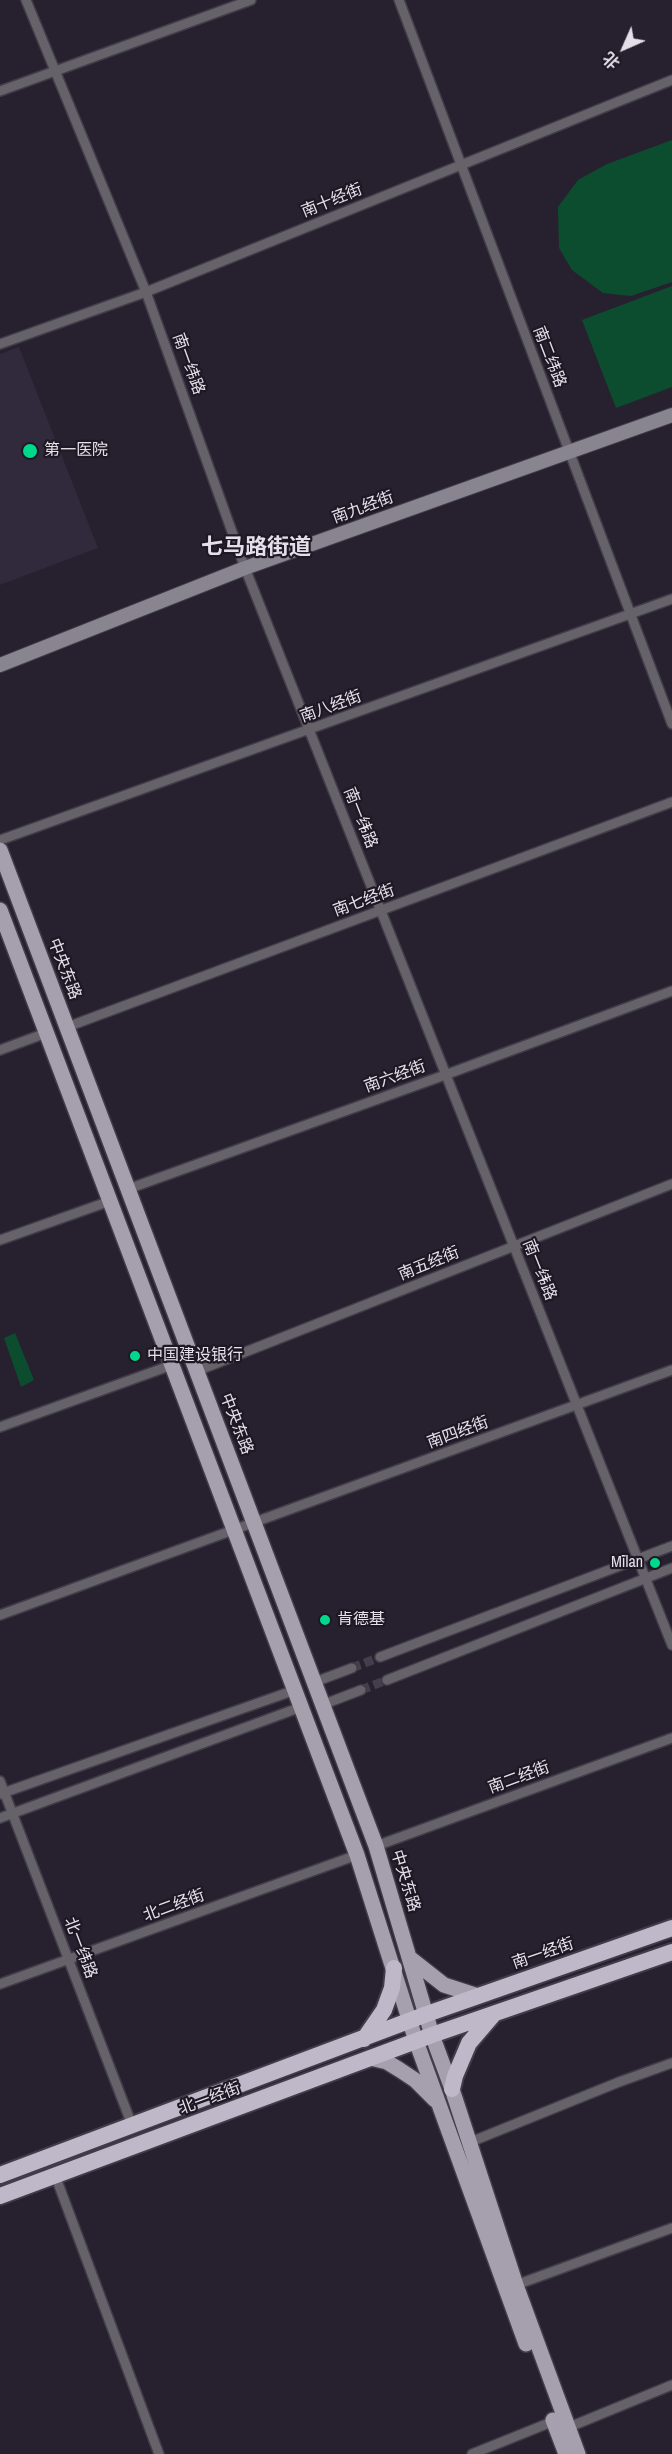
<!DOCTYPE html>
<meta charset="utf-8">
<style>
body{margin:0}
#map{position:relative;width:672px;height:2454px;overflow:hidden;background:#27212f;font-family:"Archivo Narrow","Noto Sans SC",sans-serif}
canvas{display:block}
.north{position:absolute;left:594px;top:18px;width:60px;height:60px;-webkit-text-stroke:4px #1e1825;paint-order:stroke;rotate:225deg;font-size:16px;font-weight:700;line-height:24px;text-align:center;color:#e4e0e9}
.north::after{content:'';display:block;margin:auto;width:21px;height:27px;background:#e4e0e9;clip-path:polygon(50% 0,100% 100%,50% 72%,0 100%)}
</style>
<div id="map">
<canvas width="672" height="2454"></canvas>
<div class="north">北</div>
</div>
<script>
const ctx = document.querySelector('canvas').getContext('2d');
ctx.lineJoin = 'round';
function paint(path, color) {
  ctx.fillStyle = color;
  ctx.fill(path, 'evenodd');
}
function toPath(rows) {
  const path = new Path2D();
  for (const r of rows) {
    path.moveTo(r[0], r[1]);
    for (let i = 2; i < r.length; i += 2) path.lineTo(r[i], r[i + 1]);
  }
  return path;
}
function trace(path, color, width, dash) {
  ctx.strokeStyle = color;
  ctx.lineWidth = width;
  ctx.lineCap = dash ? 'butt' : 'round';
  ctx.setLineDash(dash || []);
  ctx.stroke(path);
}
function drawText(font, color, halo, rows, align = 'center') {
  ctx.font = font + ' "Archivo Narrow","Noto Sans SC",sans-serif';
  ctx.lineWidth = 4.5;
  ctx.setLineDash([]);
  ctx.textBaseline = 'middle';
  ctx.strokeStyle = halo;
  ctx.fillStyle = color;
  for (const [text, x, y, turn = 0] of rows) {
    ctx.save();
    ctx.translate(x, y);
    ctx.rotate((+turn || 0) * Math.PI / 180);
    ctx.textAlign = isNaN(turn) ? turn : align;
    if (halo) ctx.strokeText(text, 0, 0);
    ctx.fillText(text, 0, 0);
    ctx.restore();
  }
}
paint(toPath([
 [19,347,98,548,0,585,0,354]
]), '#31293c');
paint(toPath([
 [672,140,672,282,631,296,603,293,572,270,559,248,558,207,578,180,607,164],
 [672,286,672,387,616,408,582,320],
 [15,1333,34,1380,21,1387,4,1338]
]), '#0c4d30');
trace(toPath([
 [352,1668,380,1657],
 [361,1690,387,1680]
]), '#433e4b', 9, [9, 4.5]);
const street = toPath([
 [26,0,146,292,245,568,672,1645],
 [399,0,672,724],
 [0,91,251,0],
 [0,344,146,292,672,80],
 [0,840,672,599],
 [67,1027,672,802],
 [0,1050,46,1033],
 [128,1189,445,1075,672,991],
 [0,1240,110,1201],
 [197,1371,672,1184],
 [0,1427,172,1365],
 [0,1615,672,1370],
 [380,1657,672,1546],
 [387,1680,672,1568],
 [315,1682,352,1668],
 [322,1705,361,1690],
 [0,1781,132,2125],
 [0,1794,295,1690],
 [0,1818,301,1707],
 [376,1846,672,1738],
 [0,1984,357,1855],
 [468,2143,619,2082,672,2063],
 [55,2175,159,2454],
 [516,2285,672,2228],
 [567,2428,672,2385],
 [472,2454,554,2421]
]);
const secondary = toPath([
 [0,665,245,568,672,415]
]);
const primary = toPath([
 [0,850,376,1846,432,2035,452,2089,516,2285,578,2454],
 [0,910,357,1855,416,2041,526,2344],
 [411,1959,444,1985,478,1996],
 [370,2058,387,2062,400,2070,415,2080,435,2100],
 [553,2420,566,2454]
]);
const highway = toPath([
 [364,2039,384,2010,392,1988,394,1968],
 [452,2089,455,2076,469,2043,493,2015],
 [0,2175,427,2014,672,1928],
 [0,2196,432,2035,672,1952]
]);
trace(street, '#413c49', 12);
trace(secondary, '#413c49', 16);
trace(primary, '#413c49', 18);
trace(highway, '#413c49', 20);
trace(street, '#656269', 9);
trace(secondary, '#898590', 14);
trace(primary, '#a59fae', 15);
trace(highway, '#bfb8c9', 16);
for (const [x, y, r, color] of [
 [30,451,8,"#00d98c"],
 [135,1356,6,"#00d98c"],
 [655,1563,6,"#00d98c"],
 [325,1620,6,"#00d98c"]
]) {
  const dot = new Path2D();
  dot.arc(x, y, r, 0, 2 * Math.PI);
  ctx.fillStyle = color;
  ctx.fill(dot);
  trace(dot, '#1e1825', 2);
}
drawText('16px', '#e4e0e9', '#1e1825', [
 ["南十经街",332,201,-22],
 ["南二纬路",549,357,69],
 ["南一纬路",188,364,70],
 ["南九经街",363,508,-20],
 ["南八经街",331,707,-20],
 ["南一纬路",360,818,68],
 ["南七经街",364,901,-20],
 ["中央东路",64,969,69],
 ["南六经街",395,1077,-20],
 ["南五经街",429,1264,-22],
 ["南一纬路",539,1270,68],
 ["中央东路",236,1424,69],
 ["南四经街",458,1433,-20],
 ["南二经街",519,1778,-20],
 ["中央东路",405,1881,73],
 ["北二经街",174,1906,-20],
 ["北一纬路",80,1948,69],
 ["南一经街",543,1954,-19],
 ["北一经街",210,2099,-20]
]);
drawText('16px', '#e4e0e9', '#1e1825', [
 ["第一医院",44,451],
 ["中国建设银行",147,1356],
 ["M̈ilan",643,1563,"right"],
 ["肯德基",337,1620]
], 'left');
drawText('bold 22px', '#e4e0e9', '#1e1825', [
 ["七马路街道",256,548]
]);
</script>
